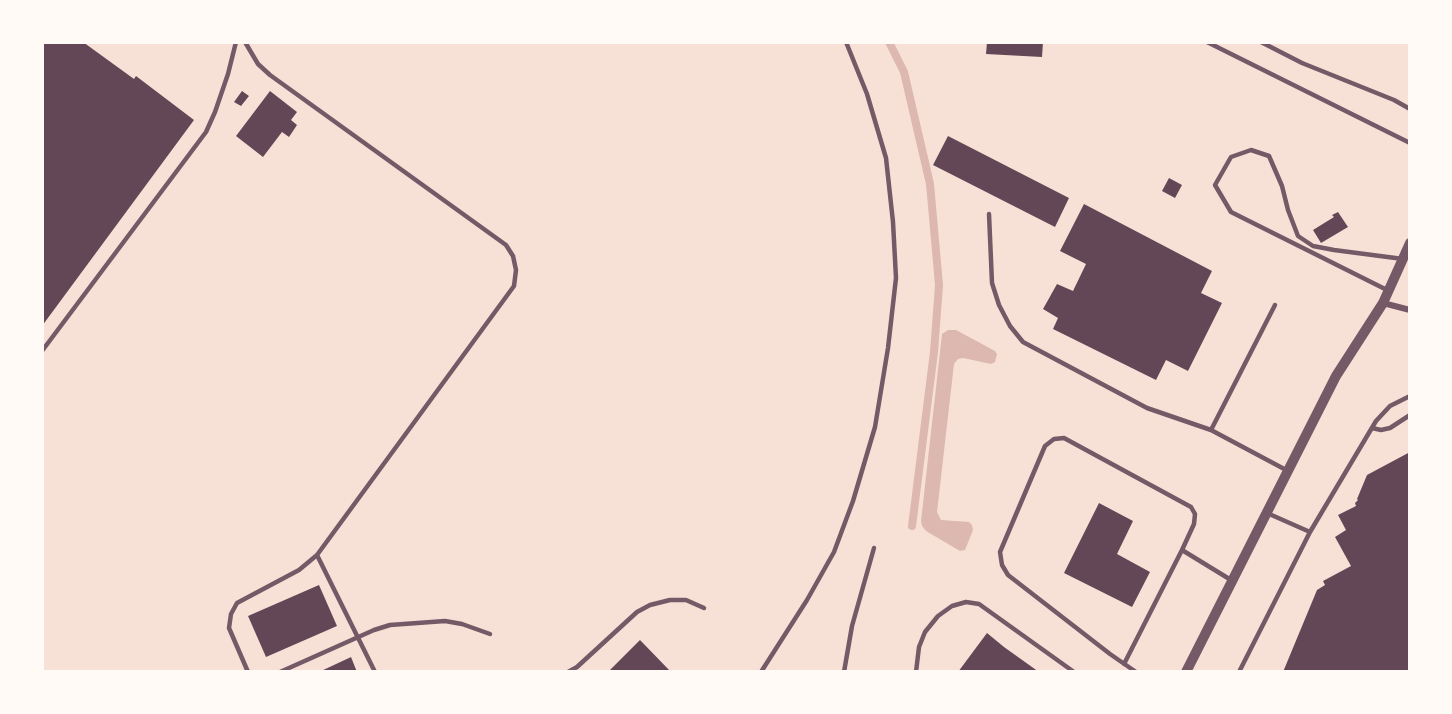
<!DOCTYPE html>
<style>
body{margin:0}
#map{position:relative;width:1452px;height:714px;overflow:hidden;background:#f7e1d7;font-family:Jost,sans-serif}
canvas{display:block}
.frame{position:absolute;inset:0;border:44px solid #fffaf5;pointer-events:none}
</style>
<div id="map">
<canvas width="1452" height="714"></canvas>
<div class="frame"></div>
</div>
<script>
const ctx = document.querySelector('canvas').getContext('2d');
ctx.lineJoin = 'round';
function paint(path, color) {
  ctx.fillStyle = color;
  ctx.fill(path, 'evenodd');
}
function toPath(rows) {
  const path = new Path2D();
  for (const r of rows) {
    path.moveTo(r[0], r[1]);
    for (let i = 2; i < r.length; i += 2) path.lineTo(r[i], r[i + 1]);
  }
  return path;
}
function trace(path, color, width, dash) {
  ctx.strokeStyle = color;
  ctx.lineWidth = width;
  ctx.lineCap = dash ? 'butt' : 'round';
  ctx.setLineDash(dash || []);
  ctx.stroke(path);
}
paint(toPath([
 [948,330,956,330,995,351,997,354,995,362,991,364,963,358,958,359,954,364,937,512,941,520,969,522,972,525,973,530,965,550,960,551,926,531,922,526,921,521,942,334]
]), '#dcb8b0');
trace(toPath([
 [889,42,904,72,930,184,939,285,934,352,912,526]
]), '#dcb8b0', 8);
paint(toPath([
 [42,42,83,42,134,79,136,76,194,120,42,326],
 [987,42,1043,42,1042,57,986,54],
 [242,91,249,96,241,106,234,102],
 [270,91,297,112,291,120,297,125,289,137,282,132,263,157,236,136],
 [948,136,1069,198,1055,227,933,165],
 [1169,178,1182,185,1175,198,1162,191],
 [1084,204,1212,271,1201,293,1222,303,1188,371,1166,360,1156,380,1053,329,1058,318,1043,309,1057,284,1073,291,1086,264,1060,251],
 [1338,212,1348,227,1321,243,1313,230,1334,217,1332,215],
 [1410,452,1410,672,1283,672,1317,590,1325,585,1323,581,1351,566,1335,537,1346,530,1338,515,1356,506,1355,503,1358,500,1357,499,1367,475],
 [1099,503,1133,521,1117,554,1150,572,1132,607,1064,573],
 [319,585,337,626,266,657,248,616],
 [987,633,1004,647,1039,672,958,672],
 [640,640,671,672,608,672],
 [351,657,357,672,319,672]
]), '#644757');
trace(toPath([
 [245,42,258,64,270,75,506,245,513,256,516,270,514,286,317,555,299,570,237,603,231,614,229,628,248,672],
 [1207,42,1410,143],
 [1261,42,1302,63,1394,100,1410,109],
 [989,214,992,283,999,305,1010,326,1023,342,1147,408,1211,430,1288,471],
 [1387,290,1231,212,1215,185,1231,157,1251,150,1269,156,1282,186,1288,210,1298,236,1313,246,1334,250,1403,259],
 [42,351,206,132,215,112,228,74,236,42],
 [1372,428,1381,430,1390,428,1410,415],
 [1211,430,1275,305],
 [1310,532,1376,421,1390,406,1410,396],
 [1182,550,1231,580],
 [317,555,375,672],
 [1124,664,1182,550,1194,524,1195,514,1191,507,1064,438,1054,439,1045,446,1000,552,1002,565,1008,575,1110,654,1136,672],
 [280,672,374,630,390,625,445,621,462,624,490,634],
 [568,672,577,667,637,612,650,605,670,600,686,600,704,608],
 [761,672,807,600,834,552,853,501,875,427,888,348,896,278,893,222,886,158,867,94,846,42],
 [844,672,852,626,874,548],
 [916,672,919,647,925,632,938,616,952,606,966,602,979,604,1074,672],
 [1239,672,1310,532,1267,513]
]), '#755966', 4.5);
trace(toPath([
 [1383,303,1410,310]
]), '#755966', 6);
trace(toPath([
 [1186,672,1336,376,1383,303,1410,243]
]), '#755966', 10);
</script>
